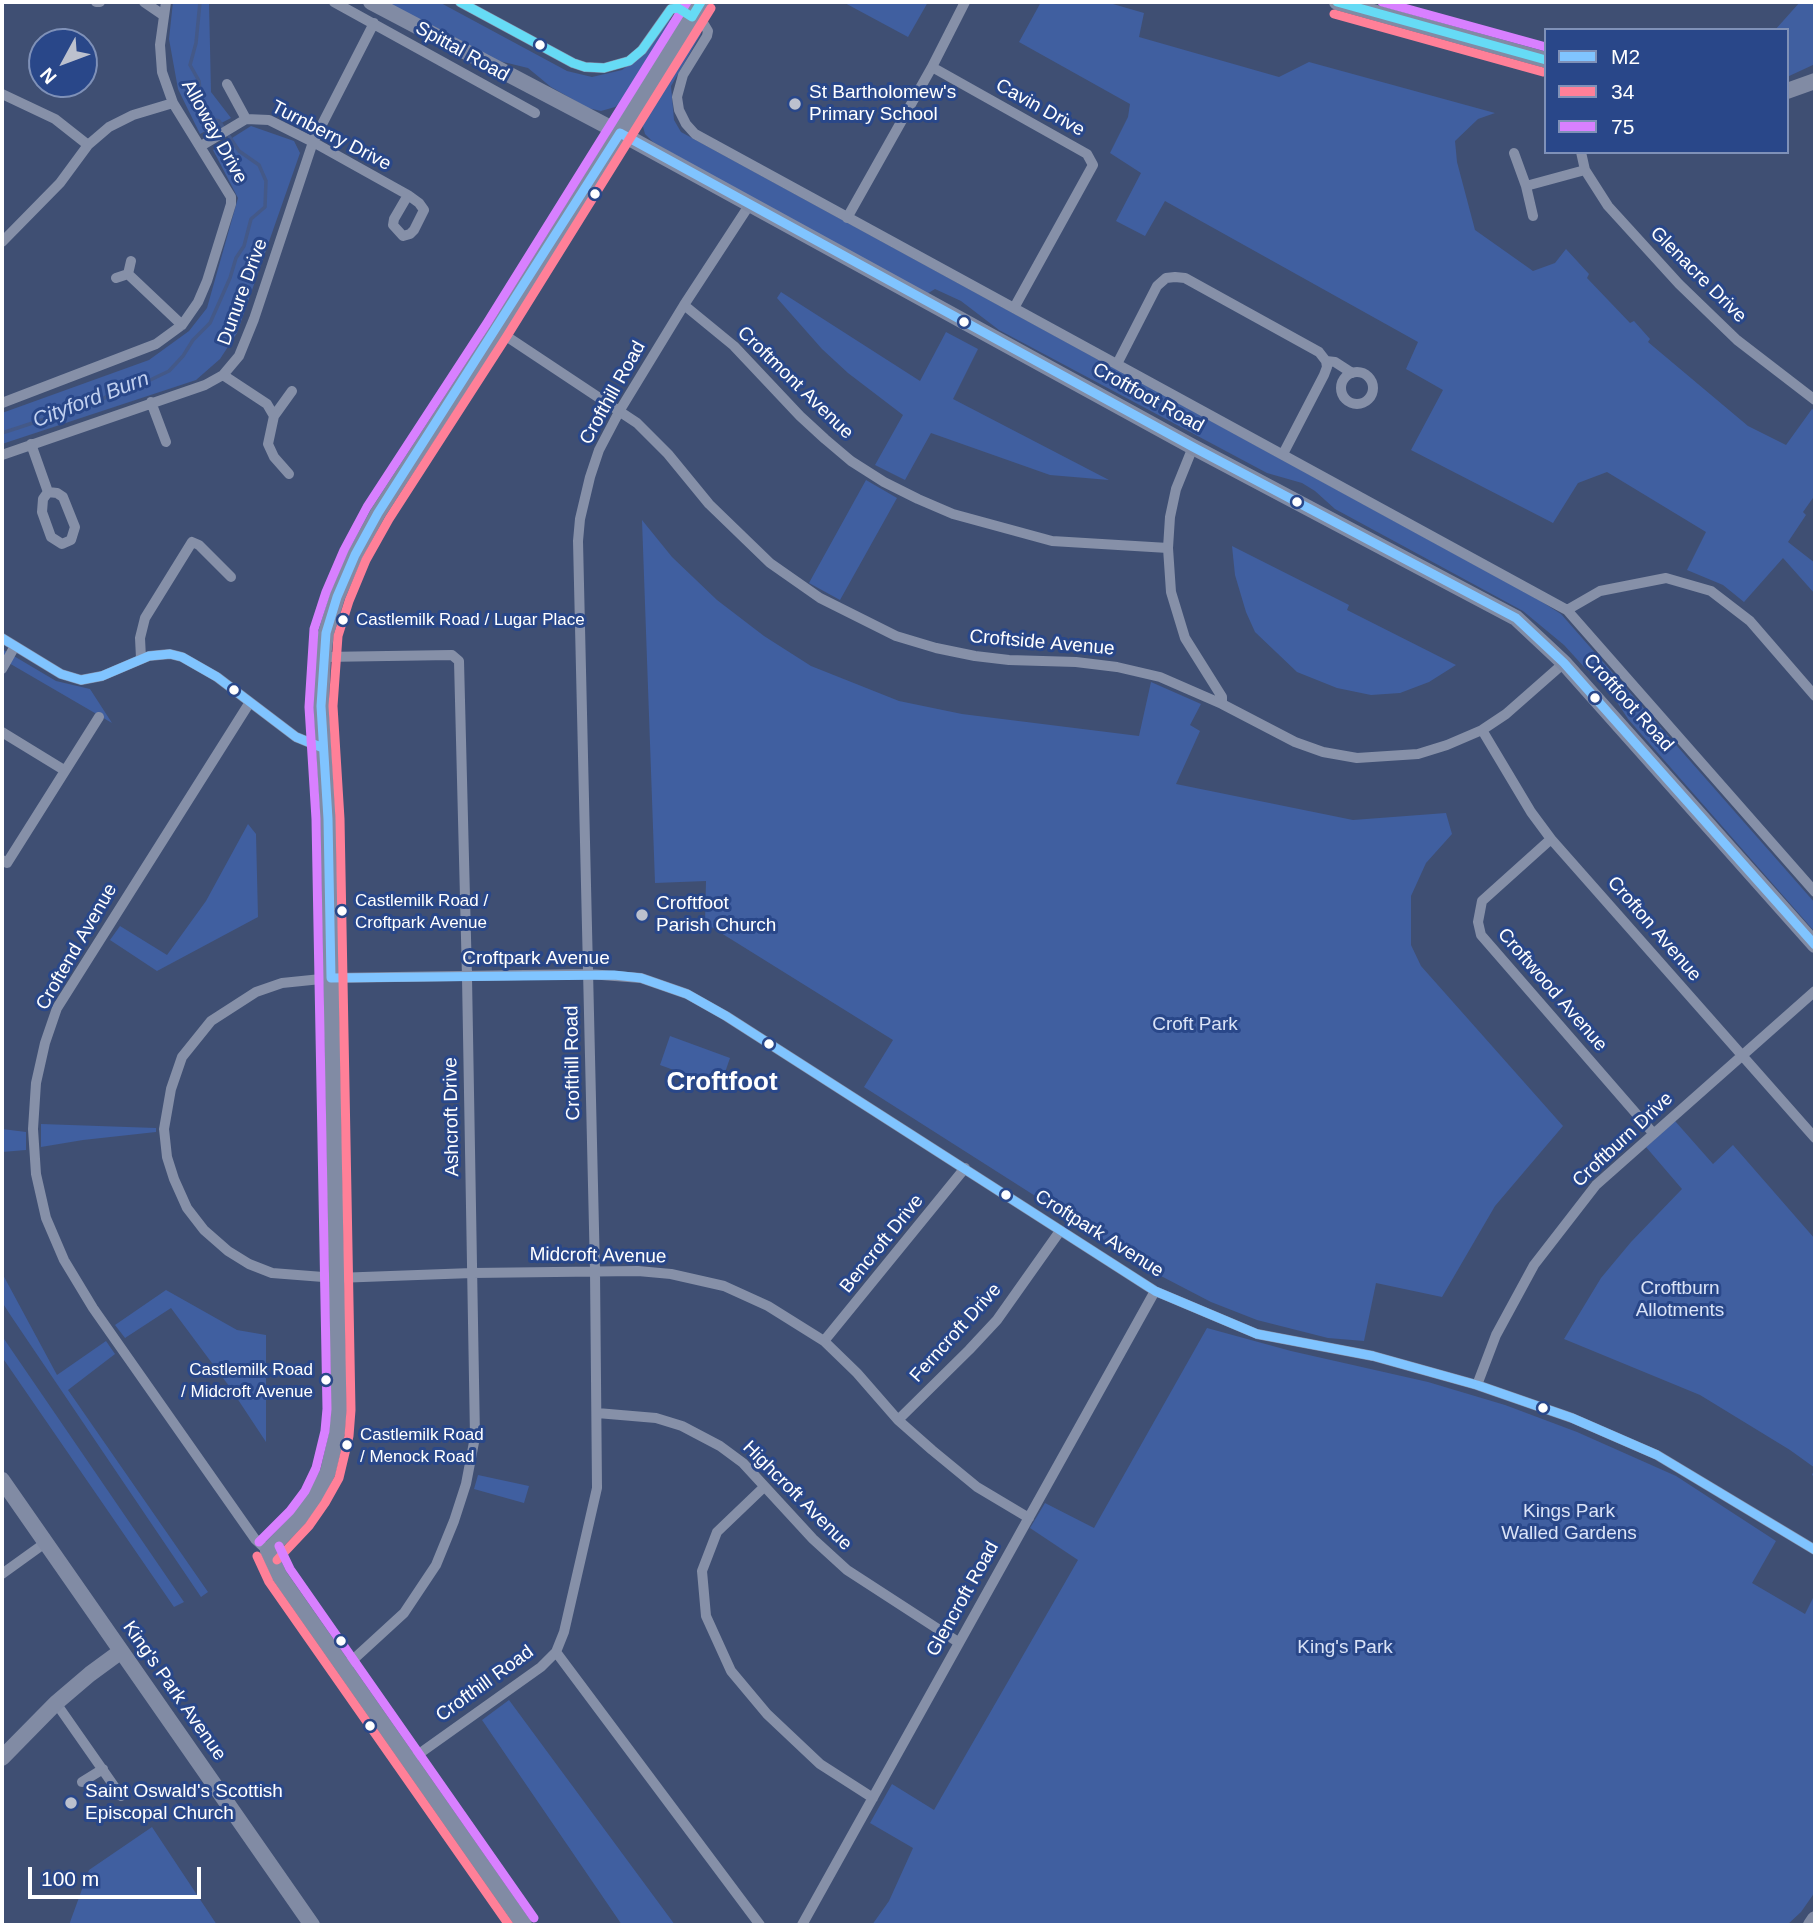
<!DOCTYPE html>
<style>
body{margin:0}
#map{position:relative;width:1817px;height:1927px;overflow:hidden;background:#3f4f73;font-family:Arial,sans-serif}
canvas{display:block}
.frame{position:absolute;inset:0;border:4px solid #fff;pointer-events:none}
.legend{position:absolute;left:1544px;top:28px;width:245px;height:126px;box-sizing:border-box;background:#294789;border:2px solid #7f91b8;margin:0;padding:9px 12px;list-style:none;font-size:21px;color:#fff}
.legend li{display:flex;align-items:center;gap:14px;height:35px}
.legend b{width:35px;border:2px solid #7f91b8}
.north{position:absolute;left:28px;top:28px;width:70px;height:70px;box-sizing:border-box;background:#294789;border:2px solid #7f91b8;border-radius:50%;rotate:229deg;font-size:19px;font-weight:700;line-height:28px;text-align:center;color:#fff}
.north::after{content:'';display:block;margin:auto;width:24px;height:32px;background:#bcc1ce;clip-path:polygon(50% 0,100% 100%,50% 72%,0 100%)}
.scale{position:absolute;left:28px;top:1867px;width:173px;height:32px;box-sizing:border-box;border:4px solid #fff;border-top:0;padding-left:9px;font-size:21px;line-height:24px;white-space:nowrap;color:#fff;-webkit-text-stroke:5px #294789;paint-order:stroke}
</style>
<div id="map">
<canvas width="1817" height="1927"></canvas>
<div class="frame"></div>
<ul class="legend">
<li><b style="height:9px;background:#80c4ff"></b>M2</li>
<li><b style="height:9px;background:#ff8098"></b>34</li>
<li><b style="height:9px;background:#d880ff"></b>75</li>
</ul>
<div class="north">N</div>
<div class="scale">100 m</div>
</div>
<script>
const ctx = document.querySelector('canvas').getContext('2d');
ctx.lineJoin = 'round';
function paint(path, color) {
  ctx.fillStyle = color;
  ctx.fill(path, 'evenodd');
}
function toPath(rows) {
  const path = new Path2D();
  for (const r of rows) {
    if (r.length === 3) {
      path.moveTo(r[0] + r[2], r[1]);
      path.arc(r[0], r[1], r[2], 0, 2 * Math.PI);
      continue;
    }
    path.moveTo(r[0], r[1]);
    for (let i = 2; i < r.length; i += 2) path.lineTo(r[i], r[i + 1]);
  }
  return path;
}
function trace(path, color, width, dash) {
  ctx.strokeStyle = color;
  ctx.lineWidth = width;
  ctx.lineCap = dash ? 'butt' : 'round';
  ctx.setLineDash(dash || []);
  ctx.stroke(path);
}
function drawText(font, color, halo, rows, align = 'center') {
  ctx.font = font + ' Arial,sans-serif';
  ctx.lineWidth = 6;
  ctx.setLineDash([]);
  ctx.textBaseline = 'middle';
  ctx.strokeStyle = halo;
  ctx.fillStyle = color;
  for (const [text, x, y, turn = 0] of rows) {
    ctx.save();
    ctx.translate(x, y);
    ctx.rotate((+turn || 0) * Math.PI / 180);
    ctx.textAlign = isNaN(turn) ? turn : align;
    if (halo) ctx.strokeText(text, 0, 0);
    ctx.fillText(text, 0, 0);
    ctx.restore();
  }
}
paint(toPath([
 [173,2,209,2,211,92,231,118,200,134,178,89,169,39],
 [386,2,439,2,567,71,592,77,622,70,642,55,668,20,672,20,625,98,615,107,601,111,588,108,551,87,528,68,491,59],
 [843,2,928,2,908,37],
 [1041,2,1106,2,1144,13,1139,37,1279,77,1309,62,1495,113,1478,119,1455,141,1457,162,1475,230,1533,271,1555,263,1566,249,1589,274,1587,278,1630,323,1634,321,1650,339,1648,342,1748,426,1786,445,1812,409,1815,411,1815,495,1803,512,1806,515,1788,542,1815,563,1815,594,1783,558,1744,602,1723,585,1687,570,1706,532,1607,472,1578,483,1553,523,1411,450,1443,390,1406,369,1418,342,1165,201,1145,236,1116,221,1141,173,1110,153,1128,117,1130,104,1019,42],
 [1800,2,1815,2,1815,64,1787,77,1787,30,1775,30],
 [698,32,701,34,671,86,674,120,681,132,1539,600,1561,614,1815,903,1815,932,1628,719,1604,682,1585,668,1564,645,1523,611,1335,509,1315,491,1302,483,1267,473,999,330,961,301,935,289,925,295,750,198,653,142,645,134,642,123],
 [251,126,294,141,300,153,237,333,220,359,196,380,2,444,2,413,149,360,189,331,207,308,238,198,213,150],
 [781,292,920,381,946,332,978,349,953,399,1109,480,1050,475,931,433,905,480,875,465,903,415,848,373,822,349,777,298],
 [866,480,897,498,840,600,809,583],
 [642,520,672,557,717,600,764,636,811,666,899,701,962,714,1139,736,1151,682,1201,704,1190,725,1200,731,1176,784,1353,820,1446,813,1452,834,1426,863,1411,896,1411,945,1421,966,1563,1126,1495,1206,1442,1297,1376,1283,1364,1341,1328,1338,1257,1320,1211,1302,1161,1276,864,1087,893,1040,705,923,706,881,655,883],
 [1232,546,1349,605,1347,610,1456,665,1429,682,1400,693,1371,695,1337,688,1297,672,1255,632,1246,612,1235,575],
 [2,649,56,681,90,689,112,723,2,659],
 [248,824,256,834,258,917,157,971,110,940,120,926,167,955,206,901],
 [670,1036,730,1058,720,1087,660,1065],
 [1675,1121,1713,1164,1733,1145,1815,1239,1815,1477,1812,1475,1815,1468,1790,1450,1700,1395,1564,1339,1601,1278,1631,1242,1682,1189,1646,1147],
 [41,1124,156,1128,156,1132,83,1140,41,1147],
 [2,1129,26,1132,26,1150,2,1152],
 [2,1273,57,1375,106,1341,115,1354,68,1390,208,1592,201,1597,11,1316,2,1302],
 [166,1290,237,1330,266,1335,266,1442,229,1386,171,1308,125,1338,115,1325],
 [1207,1328,1291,1351,1428,1382,1505,1405,1577,1432,1676,1476,1776,1541,1752,1583,1805,1614,1815,1594,1815,1892,1801,1912,1787,1925,872,1925,889,1901,913,1848,870,1823,892,1784,934,1810,1078,1560,1030,1528,1045,1503,1094,1528],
 [2,1336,184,1602,174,1607,2,1357],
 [478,1475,529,1486,524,1503,474,1489],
 [509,1700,675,1925,622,1925,482,1720],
 [152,1827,217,1925,69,1925,89,1870]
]), '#405fa0');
trace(toPath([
 [2,433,100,401,119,388,144,383,169,371,183,356,193,340,210,323,230,278,236,258,244,246,251,219,265,207,266,181,259,165,239,151,219,121,207,118,202,111,199,81,190,65,196,43,200,2]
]), '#445988', 3.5);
trace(toPath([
 [96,2,100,2],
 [144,2,163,15],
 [334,2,535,113],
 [460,2,573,63,585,67,604,68,629,61,642,50,671,9,678,8,702,21,708,31,707,36,683,75,677,97,679,110,686,124,695,134,1567,610,1815,892],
 [932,67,1087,154,1093,165,1014,308],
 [227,84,246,119],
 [2,94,55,119,88,145],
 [201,146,246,119,269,120,313,142,408,195,419,203,424,210,414,230,410,234,403,236,393,225,394,219,408,195],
 [1581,152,1585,170,1608,206,1679,284,1737,340,1815,400],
 [1514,153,1526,186,1533,216],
 [1526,186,1585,170],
 [847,218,932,67,965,2],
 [2,242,60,183,88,145,109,127,133,115,173,103],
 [128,274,182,325],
 [116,278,128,274,131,261],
 [684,305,734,346,800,416,825,439,851,461,884,482,918,499,953,514,1052,541,1168,548],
 [497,330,637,423,668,454,709,504,770,563,820,598,896,636,936,648,975,656,1009,660,1076,662,1117,667,1160,677,1222,704,1295,742,1323,752,1357,758,1418,754,1447,745,1482,730,1506,714,1564,663],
 [1117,364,1157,286,1166,278,1175,277,1185,278,1319,352,1326,361,1335,362,1352,373],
 [1357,388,16],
 [223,375,267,404,274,416,268,444,274,457,289,474],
 [151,402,166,442],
 [2,403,156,344,182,325,198,302,207,281,231,204,231,197,173,103,162,72,160,45,166,2],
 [274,416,292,391],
 [31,444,48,492,57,493,63,497,75,527,71,540,62,544,51,537,42,512,43,499,48,492],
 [1193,447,1176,489,1170,517,1168,548,1171,592,1185,638,1222,697,1222,704],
 [1283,454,1324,375,1327,367,1326,361],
 [2,455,205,385,223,375,239,356,254,319,313,142,374,23],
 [1567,610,1600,591,1666,578,1711,591,1750,621,1815,696],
 [2,638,61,674,81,680,102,676,149,656,170,654,182,657,217,677,296,737,323,748],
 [323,657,452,655,459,661,467,977,475,1437,466,1484,454,1521,436,1565,404,1613,344,1668],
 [141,658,140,638,145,618,192,542,199,545,231,577],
 [2,669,15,646],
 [250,702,57,1008,45,1043,36,1083,33,1129,36,1174,46,1218,64,1260,93,1308,255,1539,268,1551],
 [1482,730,1531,812,1551,839,1815,1138],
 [2,732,64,770],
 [1551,839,1482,901,1478,922,1481,935,1653,1133],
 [2,860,7,863,99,717],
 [824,1341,965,1168],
 [1477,1385,1496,1335,1534,1265,1596,1185,1815,991],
 [597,1413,656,1418,682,1426,720,1446,743,1463,813,1539,847,1570,958,1642],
 [898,1420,969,1350,997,1320,1060,1231],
 [764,1487,717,1532,702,1571,706,1616,731,1671,767,1714,820,1764,873,1798],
 [1029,1518,977,1487,932,1450,898,1420,857,1373,824,1341,768,1306,724,1286,671,1274,638,1271,472,1273,336,1278,272,1273,249,1264,228,1251,204,1230,187,1208,174,1179,167,1157,164,1129,171,1089,182,1057,211,1021,256,992,282,983,331,978,589,974,641,978,687,994,726,1016,1155,1291,1257,1334,1373,1356,1477,1385,1572,1418,1657,1455,1815,1550],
 [2,1574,45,1543],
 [556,1652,760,1925],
 [56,1703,121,1796],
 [409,1761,541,1667,556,1652,564,1632,597,1488,595,1271,578,541,580,519,590,477,599,450,620,410,684,305,750,204],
 [82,1782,103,1769],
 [802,1925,1155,1291]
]), '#8690a8', 10);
trace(toPath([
 [371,2,620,133,1193,447,1516,618,1564,663,1815,945],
 [1337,2,1546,60],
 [1787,91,1815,81],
 [2,1480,312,1925],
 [2,1758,56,1703,90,1674,120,1652],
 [524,1925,279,1575,268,1551,299,1519,315,1497,328,1472,337,1433,339,1409,328,819,321,706,323,657,326,633,337,597,355,555,378,513,497,330,701,2],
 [1811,1925,1815,1919]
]), '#818ba4', 16);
trace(toPath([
 [620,133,378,513,355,555,337,597,326,633,321,706,328,819,331,978,614,975,641,978,687,994,726,1016,1155,1291,1257,1334,1373,1356,1477,1385,1572,1418,1657,1455,1815,1550],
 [620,133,1193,447,1516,618,1564,663,1815,945],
 [2,638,61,674,81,680,102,676,149,656,170,654,182,657,217,677,296,737,323,748]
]), '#80c4ff', 9);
trace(toPath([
 [1334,14,1543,72],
 [257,1556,269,1582,509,1925],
 [277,1560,309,1526,325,1503,339,1478,349,1436,351,1410,340,819,333,706,338,636,349,601,366,560,389,519,507,336,711,8]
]), '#ff8098', 9);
trace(toPath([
 [1382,2,1546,47],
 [259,1542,290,1511,305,1491,316,1468,325,1431,327,1409,316,819,309,707,314,629,326,592,344,550,367,507,487,323,687,2],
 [279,1546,290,1569,534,1918]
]), '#d880ff', 9);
trace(toPath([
 [460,2,573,63,585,67,604,68,629,61,642,50,671,9,678,8,692,17,701,2],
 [1337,2,1546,60]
]), '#66dbf5', 9);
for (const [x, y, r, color] of [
 [540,45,6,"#fff"],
 [795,104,7,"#bcc1ce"],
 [595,194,6,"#fff"],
 [964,322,6,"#fff"],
 [1297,502,6,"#fff"],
 [343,620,6,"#fff"],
 [234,690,6,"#fff"],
 [1595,698,6,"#fff"],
 [342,911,6,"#fff"],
 [642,915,7,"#bcc1ce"],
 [769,1044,6,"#fff"],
 [1006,1195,6,"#fff"],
 [326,1380,6,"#fff"],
 [1543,1408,6,"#fff"],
 [347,1445,6,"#fff"],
 [341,1641,6,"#fff"],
 [370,1726,6,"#fff"],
 [71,1803,7,"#bcc1ce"]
]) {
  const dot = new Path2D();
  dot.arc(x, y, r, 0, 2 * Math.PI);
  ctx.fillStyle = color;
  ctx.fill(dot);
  trace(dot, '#294789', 2.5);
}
drawText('17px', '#fff', '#294789', [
 ["Castlemilk Road / Lugar Place",356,620],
 ["Castlemilk Road /",355,901],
 ["Croftpark Avenue",355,923],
 ["Castlemilk Road",313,1370,"right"],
 ["/ Midcroft Avenue",313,1392,"right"],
 ["Castlemilk Road",360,1435],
 ["/ Menock Road",360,1457]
], 'left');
drawText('19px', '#fff', '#294789', [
 ["Spittal Road",462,52,29],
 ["Cavin Drive",1040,108,29],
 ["Alloway Drive",214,132,61],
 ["Turnberry Drive",331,136,27],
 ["Glenacre Drive",1698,275,45],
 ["Dunure Drive",243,292,-70],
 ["Croftmont Avenue",795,383,44],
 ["Crofthill Road",613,393,-61],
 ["Croftfoot Road",1148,398,29],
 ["Croftside Avenue",1042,643,5],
 ["Croftfoot Road",1628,703,48],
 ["Crofton Avenue",1654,929,49],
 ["Croftend Avenue",77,947,-60],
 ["Croftpark Avenue",536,959],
 ["Croftwood Avenue",1552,990,49],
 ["Crofthill Road",573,1063,-91],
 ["Ashcroft Drive",452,1117,-91],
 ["Croftburn Drive",1623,1140,-43],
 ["Croftpark Avenue",1099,1234,32],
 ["Bencroft Drive",882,1244,-51],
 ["Midcroft Avenue",598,1256,1],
 ["Ferncroft Drive",956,1333,-48],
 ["Highcroft Avenue",797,1496,45],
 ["Glencroft Road",963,1599,-61],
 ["Crofthill Road",485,1684,-36],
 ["King's Park Avenue",174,1691,55]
]);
drawText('19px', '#fff', '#294789', [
 ["St Bartholomew's",809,93],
 ["Primary School",809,115],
 ["Croftfoot",656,904],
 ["Parish Church",656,926],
 ["Saint Oswald's Scottish",85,1792],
 ["Episcopal Church",85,1814]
], 'left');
drawText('19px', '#dae3f7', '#294789', [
 ["Croft Park",1195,1025],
 ["Croftburn",1680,1289],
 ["Allotments",1680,1311],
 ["Kings Park",1569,1512],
 ["Walled Gardens",1569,1534],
 ["King's Park",1345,1648]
]);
drawText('italic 21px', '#c2d1f0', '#294789', [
 ["Cityford Burn",91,400,-21]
]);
drawText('bold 26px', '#fff', '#294789', [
 ["Croftfoot",722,1083]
]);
</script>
